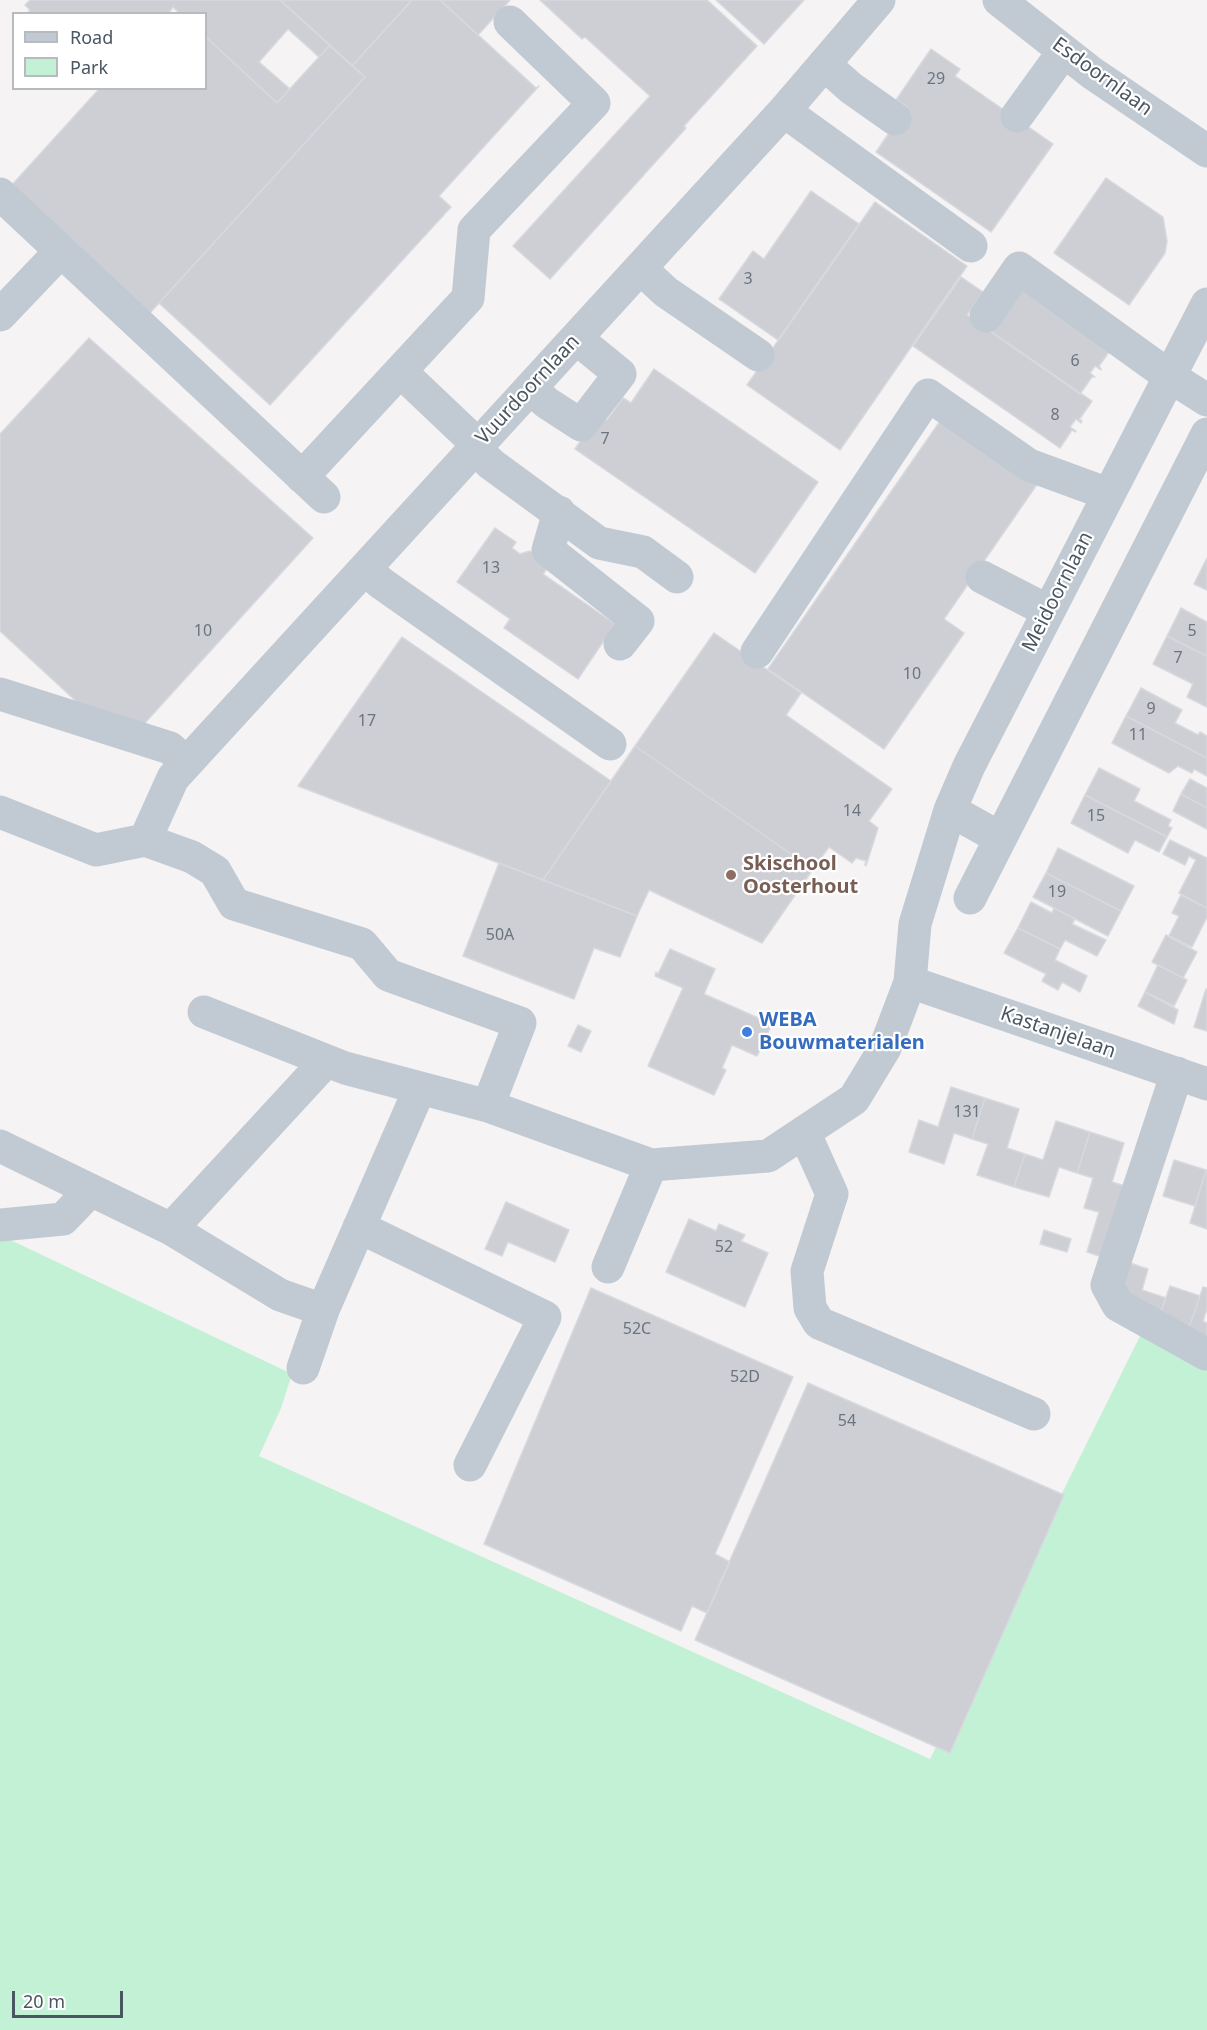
<!DOCTYPE html>
<style>
body{margin:0}
#map{position:relative;width:1207px;height:2030px;overflow:hidden;background:#f5f3f3;font-family:"Noto Sans",sans-serif}
canvas{display:block}
.legend{position:absolute;left:12px;top:12px;width:195px;height:78px;box-sizing:border-box;background:#fff;border:2px solid #b7bbc0;margin:0;padding:8px 10px;list-style:none;font-size:18px;color:#4a5661}
.legend li{display:flex;align-items:center;gap:12px;height:30px}
.legend b{width:30px;border:2px solid #b7bbc0}
.scale{position:absolute;left:12px;top:1991px;width:111px;height:27px;box-sizing:border-box;border:3px solid #4a5661;border-top:0;padding-left:8px;font-size:18px;line-height:21px;white-space:nowrap;color:#4a5661;-webkit-text-stroke:4px #fff;paint-order:stroke}
</style>
<div id="map">
<canvas width="1207" height="2030"></canvas>
<ul class="legend">
<li><b style="height:8px;background:#c1cad2"></b>Road</li>
<li><b style="height:16px;background:#c3f1d5"></b>Park</li>
</ul>
<div class="scale">20 m</div>
</div>
<script>
const ctx = document.querySelector('canvas').getContext('2d');
ctx.lineJoin = 'round';
function paint(path, color) {
  ctx.fillStyle = color;
  ctx.fill(path, 'evenodd');
}
function toPath(rows) {
  const path = new Path2D();
  for (const r of rows) {
    path.moveTo(r[0], r[1]);
    for (let i = 2; i < r.length; i += 2) path.lineTo(r[i], r[i + 1]);
  }
  return path;
}
function trace(path, color, width, dash) {
  ctx.strokeStyle = color;
  ctx.lineWidth = width;
  ctx.lineCap = dash ? 'butt' : 'round';
  ctx.setLineDash(dash || []);
  ctx.stroke(path);
}
function drawText(font, color, halo, rows, align = 'center') {
  ctx.font = font + ' "Noto Sans",sans-serif';
  ctx.lineWidth = 4.5;
  ctx.setLineDash([]);
  ctx.textBaseline = 'middle';
  ctx.strokeStyle = halo;
  ctx.fillStyle = color;
  for (const [text, x, y, turn = 0] of rows) {
    ctx.save();
    ctx.translate(x, y);
    ctx.rotate((+turn || 0) * Math.PI / 180);
    ctx.textAlign = isNaN(turn) ? turn : align;
    if (halo) ctx.strokeText(text, 0, 0);
    ctx.fillText(text, 0, 0);
    ctx.restore();
  }
}
paint(toPath([
 [0,1235,292,1374,281,1408,259,1456,930,1759,1142,1332,1207,1366,1207,2030,0,2030]
]), '#c3f1d5');
const building = toPath([
 [30,0,280,0,330,45,319,57,288,29,259,62,290,89,277,103,206,37,206,14,180,14,173,7,168,14,27,14,30,10,25,5,30,0],
 [280,0,412,0,352,66,280,0],
 [412,0,440,0,536,88,539,86,439,196,451,207,270,405,159,303,365,77,352,66,412,0],
 [440,0,510,0,478,35,440,0],
 [540,0,707,0,757,46,684,126,686,128,550,279,513,246,650,96,585,37,582,39,540,0],
 [716,0,804,0,764,44,716,0],
 [206,37,277,103,330,45,365,77,149,314,10,187,100,88,206,88,206,37],
 [931,49,960,69,955,76,1053,144,991,232,876,152,907,107,896,100,931,49],
 [1106,178,1163,217,1167,241,1165,253,1129,305,1054,253,1106,178],
 [811,191,859,224,778,340,719,299,753,251,764,259,811,191],
 [875,202,967,266,840,450,747,385,875,202],
 [961,277,983,292,967,315,1092,401,1079,420,1082,421,1081,423,1076,419,1070,427,1076,431,1075,432,1072,430,1060,448,913,346,961,277],
 [1022,287,1111,349,1099,366,1101,369,1101,370,1095,366,1090,373,1095,377,1092,377,1080,394,991,332,1022,287],
 [89,338,313,538,144,724,77,702,0,631,0,434,89,338],
 [654,369,818,482,755,573,575,449,599,414,607,420,623,398,631,403,654,369],
 [945,414,1040,480,944,619,964,633,884,749,768,669,945,414],
 [495,528,516,542,512,548,520,554,530,551,549,566,543,574,615,624,578,679,504,628,510,619,457,582,495,528],
 [1207,558,1207,590,1194,584,1207,558],
 [1181,608,1207,622,1207,656,1167,636,1181,608],
 [714,633,801,693,786,715,892,789,869,821,878,828,866,866,865,865,866,861,856,858,852,863,829,847,813,869,635,746,714,633],
 [1167,636,1207,656,1207,707,1187,697,1193,684,1153,664,1167,636],
 [402,637,611,781,543,880,298,786,402,637],
 [1141,688,1182,710,1175,723,1198,735,1200,732,1207,736,1207,758,1126,716,1141,688],
 [1126,716,1207,758,1207,776,1194,769,1192,773,1178,766,1169,773,1112,743,1126,716],
 [635,746,813,869,762,943,649,890,637,916,543,880,635,746],
 [1099,768,1140,789,1134,801,1171,820,1168,826,1172,828,1167,837,1085,795,1099,768],
 [1190,779,1207,788,1207,808,1181,794,1190,779],
 [1181,794,1207,808,1207,829,1173,811,1181,794],
 [1085,795,1167,837,1159,852,1135,840,1128,853,1071,823,1085,795],
 [1170,840,1207,858,1207,908,1179,893,1196,860,1189,856,1185,865,1163,854,1170,840],
 [1058,848,1134,886,1121,911,1046,873,1058,848],
 [499,863,637,916,620,957,594,948,574,999,463,956,499,863],
 [1046,873,1121,911,1108,936,1033,897,1046,873],
 [1181,895,1207,908,1207,917,1192,947,1169,936,1179,916,1172,913,1181,895],
 [1031,902,1052,913,1054,908,1075,919,1072,924,1106,940,1097,956,1065,940,1060,949,1018,928,1031,902],
 [1018,928,1060,949,1055,960,1087,976,1080,992,1062,982,1058,990,1042,981,1046,974,1004,953,1018,928],
 [1166,935,1197,952,1183,978,1152,962,1166,935],
 [670,949,715,969,704,994,772,1024,757,1056,732,1045,722,1068,726,1070,714,1095,648,1066,683,988,655,976,656,972,658,974,670,949],
 [1158,965,1187,980,1174,1006,1145,992,1158,965],
 [1206,989,1207,990,1207,1031,1194,1027,1206,989],
 [1145,992,1178,1010,1174,1024,1138,1006,1145,992],
 [578,1025,591,1031,581,1052,568,1046,578,1025],
 [951,1087,985,1098,972,1139,954,1133,944,1164,909,1152,919,1120,938,1127,951,1087],
 [985,1098,1019,1109,1007,1148,1025,1154,1014,1187,977,1175,988,1144,972,1139,985,1098],
 [1056,1121,1090,1132,1077,1173,1059,1167,1049,1197,1014,1187,1025,1154,1043,1160,1056,1121],
 [1090,1132,1124,1143,1112,1182,1131,1188,1108,1259,1087,1252,1099,1212,1084,1208,1093,1178,1077,1173,1090,1132],
 [1174,1160,1206,1170,1195,1206,1163,1196,1174,1160],
 [1206,1170,1207,1170,1207,1229,1190,1223,1206,1170],
 [506,1202,569,1230,555,1262,508,1242,502,1256,485,1249,506,1202],
 [689,1219,716,1231,719,1224,745,1235,741,1241,768,1253,745,1307,666,1272,689,1219],
 [1044,1230,1071,1239,1067,1252,1040,1244,1044,1230],
 [1130,1263,1148,1269,1142,1290,1166,1298,1159,1317,1120,1293,1130,1263],
 [1170,1286,1200,1296,1187,1333,1159,1317,1170,1286],
 [1203,1287,1207,1288,1207,1309,1203,1321,1207,1323,1207,1343,1187,1333,1203,1287],
 [591,1288,793,1377,715,1554,730,1562,707,1613,692,1606,681,1631,484,1544,591,1288],
 [808,1383,1064,1495,950,1753,695,1640,808,1383]
]);
paint(building, '#cdcfd5');
trace(building, '#d7d9de', 1.5);
trace(toPath([
 [999,0,1092,73,1207,151],
 [824,64,851,88,895,119],
 [784,111,971,246],
 [1017,116,1064,51],
 [0,194,324,497],
 [640,268,666,292,758,355],
 [0,315,61,251],
 [986,316,1019,268,1169,376,1207,400],
 [400,371,478,445],
 [530,388,547,403,581,425,620,374,576,338],
 [475,448,491,464,599,543,643,552,677,577],
 [302,477,468,298,474,230,594,103,510,22],
 [559,512,548,550,638,621,620,644],
 [365,569,381,583,610,744],
 [982,577,1048,611],
 [757,652,928,395,1029,465,1108,494],
 [0,694,170,748,186,763],
 [950,810,1000,838],
 [0,812,96,850,145,840],
 [970,898,1207,434],
 [910,982,1207,1084],
 [204,1012,345,1068,488,1106,651,1165,768,1156,854,1099,885,1048,910,982,915,924,950,810,969,766,1207,304],
 [1177,1073,1107,1285,1118,1305,1206,1354],
 [488,1106,520,1023,388,975,362,944,234,904,215,871,192,857,145,840,173,778,784,111,879,0],
 [804,1132,832,1194,807,1271,810,1308,819,1323,1034,1414],
 [0,1146,171,1229,326,1061],
 [0,1225,63,1219,91,1190],
 [359,1227,545,1317,470,1465],
 [171,1229,280,1295,323,1310,420,1088],
 [608,1267,651,1165],
 [303,1368,323,1310]
]), '#c1cad2', 33);
for (const [x, y, r, color] of [
 [731,875,6,"#8d6e63"],
 [747,1032,6,"#3f7fe0"]
]) {
  const dot = new Path2D();
  dot.arc(x, y, r, 0, 2 * Math.PI);
  ctx.fillStyle = color;
  ctx.fill(dot);
  trace(dot, '#fff', 2);
}
drawText('16px', '#6b747e', null, [
 ["29",936,79],
 ["3",748,279],
 ["6",1075,361],
 ["8",1055,415],
 ["7",605,439],
 ["13",491,568],
 ["10",203,631],
 ["5",1192,631],
 ["7",1178,658],
 ["10",912,674],
 ["9",1151,709],
 ["17",367,721],
 ["11",1138,735],
 ["14",852,811],
 ["15",1096,816],
 ["19",1057,892],
 ["50A",500,935],
 ["131",967,1112],
 ["52",724,1247],
 ["52C",637,1329],
 ["52D",745,1377],
 ["54",847,1421]
]);
drawText('20px', '#4a5661', '#fff', [
 ["Esdoornlaan",1102,77,36],
 ["Vuurdoornlaan",528,390,-47],
 ["Meidoornlaan",1058,592,-63],
 ["Kastanjelaan",1058,1033,19]
]);
drawText('bold 20px', '#785e54', '#fff', [
 ["Skischool",743,864],
 ["Oosterhout",743,887]
], 'left');
drawText('bold 20px', '#366cbe', '#fff', [
 ["WEBA",759,1020],
 ["Bouwmaterialen",759,1043]
], 'left');
</script>
